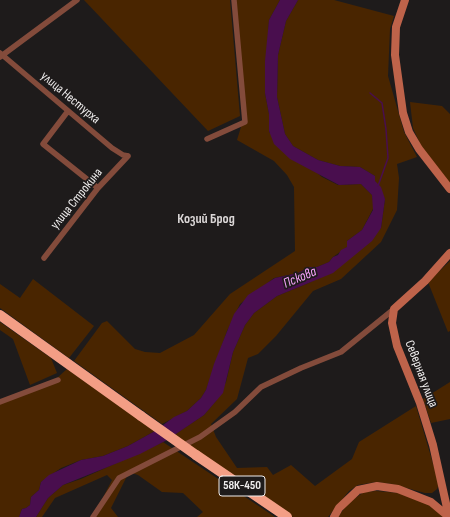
<!DOCTYPE html>
<meta charset="utf-8">
<style>
body{margin:0}
canvas{display:block;background:#1e1b1b}
</style>
<canvas width="450" height="517"></canvas>
<script>
const ctx = document.querySelector('canvas').getContext('2d');
ctx.lineJoin = 'round';
function paint(path, color) {
  ctx.fillStyle = color;
  ctx.fill(path, 'evenodd');
}
function toPath(rows) {
  const path = new Path2D();
  for (const r of rows) {
    path.moveTo(r[0], r[1]);
    for (let i = 2; i < r.length; i += 2) path.lineTo(r[i], r[i + 1]);
  }
  return path;
}
function trace(path, color, width, dash) {
  ctx.strokeStyle = color;
  ctx.lineWidth = width;
  ctx.lineCap = dash ? 'butt' : 'round';
  ctx.setLineDash(dash || []);
  ctx.stroke(path);
}
function drawText(font, color, halo, rows, align = 'center') {
  ctx.font = font + ' "Sofia Sans Condensed",sans-serif';
  ctx.lineWidth = 3.5;
  ctx.setLineDash([]);
  ctx.textBaseline = 'middle';
  ctx.strokeStyle = halo;
  ctx.fillStyle = color;
  for (const [text, x, y, turn = 0] of rows) {
    ctx.save();
    ctx.translate(x, y);
    ctx.rotate((+turn || 0) * Math.PI / 180);
    ctx.textAlign = isNaN(turn) ? turn : align;
    if (halo) ctx.strokeText(text, 0, 0);
    ctx.fillText(text, 0, 0);
    ctx.restore();
  }
}
paint(toPath([
 [84,0,230,0,240,116,208,131],
 [233,0,280,0,269,20,265,93,269,114,269,132,322,177,338,185,361,184,372,195,374,207,362,230,347,241,347,247,333,257,329,262,317,267,309,267,298,273,274,278,240,304,227,331,206,390,201,398,187,411,162,424,74,361,102,323,107,321,135,349,145,352,160,353,194,335,230,294,295,251,294,187,287,175,274,161,237,140,244,117],
 [298,0,334,0,394,16,390,29,388,76,404,132,417,157,397,164,399,178,397,210,381,242,341,279,313,291,276,336,258,354,248,358,237,399,211,424,216,437,237,468,267,467,273,475,291,465,315,486,352,459,359,442,416,406,439,484,437,489,432,493,425,493,392,484,376,482,358,485,349,491,328,517,293,517,174,435,204,415,216,401,226,382,233,352,245,325,254,313,277,296,311,282,381,228,385,199,375,181,375,176,360,167,340,166,318,160,293,146,285,134,277,97,278,55,286,21],
 [410,102,442,106,450,114,450,185,422,148,413,128],
 [450,261,450,331,448,332,428,282],
 [33,279,94,326,69,358,0,308,0,284,20,298],
 [0,322,51,358,57,373,30,385,13,339,0,330],
 [67,369,155,431,128,446,103,456,81,460,61,468,41,482,39,490,31,497,30,505,26,508,22,509,19,517,0,517,0,401,57,378],
 [450,382,450,419,431,423,423,399],
 [163,442,275,517,197,517,203,512,183,493,162,492,138,475,129,472,111,508,118,517,93,517,112,480,107,475,55,498,42,517,36,517,48,498,63,485,81,479],
 [376,491,399,493,428,504,444,517,338,517,348,503,364,492]
]), '#492500');
paint(toPath([
 [280,0,298,0,286,21,278,55,277,97,285,134,293,146,318,160,340,166,360,167,375,176,375,181,381,187,385,199,381,228,372,241,333,273,277,296,254,313,245,325,233,352,223,393,204,415,167,440,140,454,63,485,48,498,36,517,19,517,22,509,26,508,30,505,31,497,39,490,41,482,49,475,81,460,103,456,128,446,155,431,174,417,187,411,201,398,206,390,214,364,234,314,248,295,275,278,298,273,309,267,317,267,329,262,333,257,338,255,341,250,347,247,347,241,362,230,373,210,372,195,361,184,339,185,290,159,274,144,269,131,269,114,265,93,265,61,269,20]
]), '#490e4e');
trace(toPath([
 [370,93,382,103,386,129,388,158,378,186]
]), '#490e4e', 1.5);
trace(toPath([
 [0,53,112,148,123,155,128,156],
 [0,57,77,0],
 [68,111,43,144,98,188],
 [207,139,245,122,234,0],
 [44,258,98,188,128,156],
 [0,402,58,380],
 [93,517,119,478,200,437,235,412,261,387,301,368,341,352,394,309]
]), '#834b3b', 5.5);
trace(toPath([
 [405,0,396,27,395,55,403,113,409,132,419,149,450,189],
 [334,517,339,508,358,490,377,486,398,489,431,502,449,517],
 [449,517,433,445,420,403,397,346,392,323,394,309,425,281,450,253]
]), '#be634a', 8);
trace(toPath([
 [0,315,141,416],
 [196,455,287,517]
]), '#f39e85', 10);
trace(toPath([
 [141,416,196,455]
]), '#f39e85', 10);
for (const [x, y, w] of [
 [242,486,46]
]) {
  const box = new Path2D();
  box.roundRect(x - w / 2, y - 10, w, 20, 3);
  ctx.fillStyle = '#1e1b1b';
  ctx.fill(box);
  trace(box, '#f0eeee', 1);
}
drawText('bold 12px', '#f0eeee', null, [
 ["58К-450",242,486]
]);
drawText('13px', '#f0eeee', '#1e1b1b', [
 ["улица Нестурха",70,98,40],
 ["улица Строкина",77,199,-51],
 ["Северная улица",421,374,69]
]);
drawText('bold 14px', '#dad6d6', '#1e1b1b', [
 ["Козий Брод",206,219]
]);
drawText('italic 14px', '#f8a4fd', '#1e1b1b', [
 ["Пскова",300,278,-23]
]);
</script>
